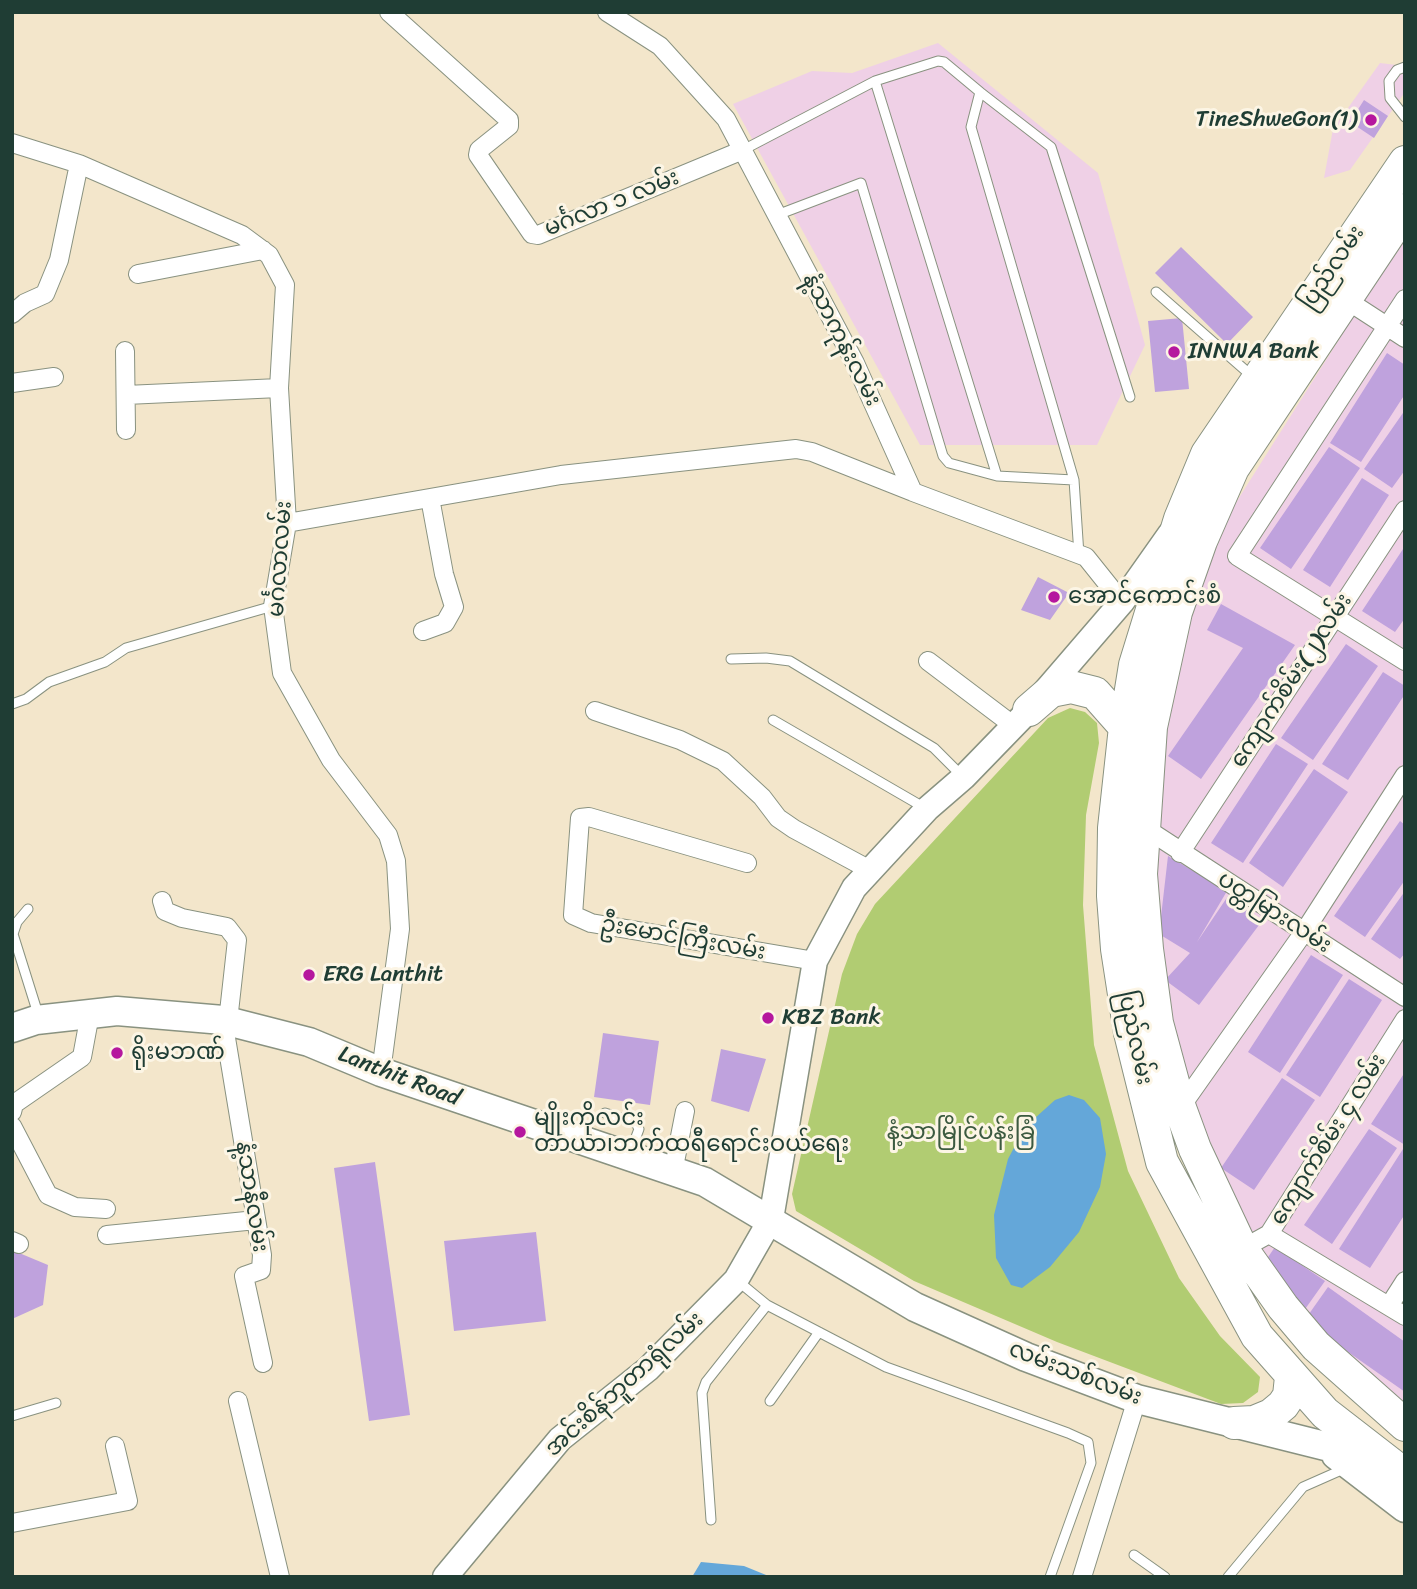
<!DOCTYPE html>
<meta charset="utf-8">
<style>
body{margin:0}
#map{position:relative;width:1417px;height:1589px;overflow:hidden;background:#f3e6cb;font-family:Sriracha,sans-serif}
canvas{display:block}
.frame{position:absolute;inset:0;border:14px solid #1f3d34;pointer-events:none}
</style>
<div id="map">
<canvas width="1417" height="1589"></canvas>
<div class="frame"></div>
</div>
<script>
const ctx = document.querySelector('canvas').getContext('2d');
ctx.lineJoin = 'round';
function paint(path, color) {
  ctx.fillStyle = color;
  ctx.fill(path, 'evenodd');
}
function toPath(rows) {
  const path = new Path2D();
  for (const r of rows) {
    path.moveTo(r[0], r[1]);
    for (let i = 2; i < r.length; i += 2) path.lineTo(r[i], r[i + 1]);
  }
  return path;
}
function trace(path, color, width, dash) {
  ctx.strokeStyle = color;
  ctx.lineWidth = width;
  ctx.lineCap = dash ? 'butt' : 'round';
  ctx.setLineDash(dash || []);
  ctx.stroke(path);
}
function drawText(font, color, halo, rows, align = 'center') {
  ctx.font = font + ' Sriracha,"Noto Sans Myanmar",sans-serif';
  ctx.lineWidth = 6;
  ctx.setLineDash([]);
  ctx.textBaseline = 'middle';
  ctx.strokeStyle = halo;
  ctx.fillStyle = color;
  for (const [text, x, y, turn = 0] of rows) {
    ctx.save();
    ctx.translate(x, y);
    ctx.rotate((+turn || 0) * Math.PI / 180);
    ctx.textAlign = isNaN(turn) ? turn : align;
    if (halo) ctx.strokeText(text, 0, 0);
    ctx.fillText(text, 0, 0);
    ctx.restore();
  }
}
paint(toPath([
 [938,43,1098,173,1145,345,1097,445,920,445,733,104,812,71,852,73],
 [1380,63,1405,66,1405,92,1350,170,1324,178,1333,129],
 [1405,235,1405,1418,1293,1309,1206,1155,1170,1028,1154,903,1164,737,1187,604,1230,512]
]), '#efd0e6');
paint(toPath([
 [1070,708,1085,712,1097,723,1099,743,1086,815,1083,905,1094,1045,1128,1171,1179,1278,1220,1336,1260,1377,1258,1392,1243,1403,1221,1404,1057,1342,914,1281,796,1211,792,1194,842,974,857,934,875,904,1048,718]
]), '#b1cc72');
paint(toPath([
 [1069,1095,1084,1100,1100,1118,1106,1154,1100,1187,1079,1232,1050,1267,1022,1288,1011,1285,996,1258,994,1215,1008,1159,1025,1127,1055,1100],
 [701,1562,744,1566,771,1577,692,1577]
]), '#64a7d9');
paint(toPath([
 [1364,100,1388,116,1374,138,1350,122],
 [1181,247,1253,317,1227,344,1155,273],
 [1182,318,1189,389,1155,392,1148,321],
 [1387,353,1405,365,1405,394,1361,462,1330,443],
 [1405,410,1405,470,1392,488,1364,469],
 [1329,447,1360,468,1291,569,1260,548],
 [1362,478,1389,495,1330,587,1303,570],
 [1405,546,1405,618,1395,632,1362,611],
 [1038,577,1069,593,1050,620,1021,610],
 [1221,604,1295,645,1201,779,1168,756,1243,648,1207,630],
 [1346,644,1378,666,1313,760,1281,738],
 [1383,672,1405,686,1405,694,1348,780,1322,764],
 [1276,744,1308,764,1243,863,1211,843],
 [1314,769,1348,792,1283,887,1249,863],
 [1400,821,1405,825,1405,880,1365,937,1334,916],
 [1168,856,1227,891,1197,942,1228,896,1262,921,1199,1005,1165,980,1190,953,1159,934],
 [1405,891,1405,953,1400,959,1371,939],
 [1311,955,1343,975,1280,1073,1248,1052],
 [1349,979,1382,1000,1320,1097,1286,1075],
 [603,1033,659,1041,650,1105,594,1097],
 [721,1049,766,1059,749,1112,711,1101],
 [1405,1072,1405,1145,1371,1124],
 [1282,1078,1315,1100,1254,1190,1221,1168],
 [1369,1129,1397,1148,1332,1244,1304,1225],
 [1403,1149,1405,1214,1370,1268,1339,1249],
 [375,1162,410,1415,369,1421,334,1168],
 [536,1232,546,1321,454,1331,444,1241],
 [1275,1247,1325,1281,1303,1312,1264,1263],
 [12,1250,48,1265,43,1305,12,1319],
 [1328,1287,1405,1342,1405,1392,1304,1321]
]), '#bfa2dd');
const lane = toPath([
 [1405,67,1397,70,1389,81,1390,98,1405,117],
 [980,92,1051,147,1130,397],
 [743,150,875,81],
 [777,215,861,183,943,456,949,463,997,476],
 [1156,292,1253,377],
 [1074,480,997,476,875,81,938,61,944,62,980,92,971,127,1074,480,1079,555],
 [731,659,766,658,790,661,934,748,962,776],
 [12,704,26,699,49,682,105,662,126,648,273,606],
 [773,720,925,808],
 [28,909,17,922,13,934,39,1017],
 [605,1113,636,1123,639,1129,630,1153],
 [739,1282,767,1305],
 [770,1401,819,1332],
 [12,1416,56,1403],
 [711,1520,702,1393,706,1382,767,1305,886,1367,1068,1433,1088,1442,1091,1463,1050,1577],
 [1134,1555,1165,1577],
 [1228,1577,1303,1487,1346,1468]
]);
const street = toPath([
 [389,12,509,120,509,126,479,150,478,155,532,234,538,235,743,150],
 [607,12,660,46,726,119,855,363,913,492,1086,557,1122,602],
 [12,143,79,164,242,235,269,255,285,285,279,388,287,523,273,606,282,673,331,760,388,835,396,861,400,929,381,1072],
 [138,274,263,250],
 [1345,299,1405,338],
 [1405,299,1237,556,1405,661],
 [12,314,25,303,45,294,59,260,79,164],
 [125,351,126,430],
 [12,383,54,377],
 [126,395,279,388],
 [287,523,561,475,796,449,812,452,913,492],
 [423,631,445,623,454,607,444,574,430,498],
 [928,661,1014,726],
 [595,711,680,740,723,761,762,797,778,818,794,829,870,870],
 [1145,828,1405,997],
 [1180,853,1405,510],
 [747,863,589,817,580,818,573,915,591,923,815,961],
 [162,901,165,911,182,918,227,927,237,940,228,1021],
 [223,1020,262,1255,261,1270,244,1276,263,1363],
 [1180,1108,1304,932,1405,775],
 [12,1112,14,1104,82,1057,90,1014],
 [12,1126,48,1195,75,1207,106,1209],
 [673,1172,685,1111],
 [1269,1234,1405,1316],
 [107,1235,256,1220],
 [12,1241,19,1244],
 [1242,1249,1269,1234,1405,1019],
 [1389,1306,1405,1281],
 [238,1401,280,1577],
 [12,1523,128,1501,115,1446],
 [1082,1577,1137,1399]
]);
const secondary = toPath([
 [445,1577,560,1439,648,1369,736,1280,771,1219,815,961,854,888,927,809,964,777,1029,710,1122,602,1170,534]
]);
const primary = toPath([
 [12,1028,36,1020,117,1011,223,1020,309,1042,381,1072,705,1182,915,1307,1026,1357,1137,1399,1385,1461],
 [1336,1455,1405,1508]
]);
const highway = toPath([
 [1405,162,1207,454,1180,519,1135,665,1125,727,1114,828,1113,896,1117,949,1130,1033,1162,1162,1257,1336,1325,1413,1405,1475],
 [1405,210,1233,468,1201,541,1176,612,1151,727,1141,874,1147,949,1157,1023,1180,1108,1195,1149,1242,1249,1283,1307,1316,1346,1405,1425],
 [1029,710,1051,691,1071,687,1095,693,1125,727],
 [1234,1423,1254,1422,1271,1415,1283,1405,1289,1396,1291,1377]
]);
trace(lane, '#899280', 11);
trace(street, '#899280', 20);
trace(secondary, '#899280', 27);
trace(primary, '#899280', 31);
trace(highway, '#899280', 34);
trace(lane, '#fff', 9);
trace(street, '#fff', 18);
trace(secondary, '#fff', 24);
trace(primary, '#fff', 28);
trace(highway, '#fff', 32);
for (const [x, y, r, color] of [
 [1371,120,7,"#b5179e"],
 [1174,352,7,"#b5179e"],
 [1054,597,7,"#b5179e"],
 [309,975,7,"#b5179e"],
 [768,1018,7,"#b5179e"],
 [117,1053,7,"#b5179e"],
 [520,1132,7,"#b5179e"]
]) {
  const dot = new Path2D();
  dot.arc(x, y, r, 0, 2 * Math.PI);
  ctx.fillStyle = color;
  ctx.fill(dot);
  trace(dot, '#fcf5e5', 2.5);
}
drawText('23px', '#1f3d34', '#fcf5e5', [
 ["TineShweGon(1)",1357,120,"right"],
 ["INNWA Bank",1188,352],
 ["အောင်ကောင်းစံ",1068,597],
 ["ERG Lanthit",323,975],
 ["KBZ Bank",782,1018],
 ["ရိုးမဘဏ်",131,1053],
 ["မျိုးကိုလင်း",534,1119],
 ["တာယာ၊ဘက်ထရီရောင်းဝယ်ရေး",534,1145]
], 'left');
drawText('23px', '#1f3d34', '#fcf5e5', [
 ["မင်္ဂလာ ၁ လမ်း",612,204,-22],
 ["ပြည်လမ်း",1333,268,-56],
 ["နံ့သာကုန်းလမ်း",841,340,63],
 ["မင်္ဂလာလမ်း",281,559,-86],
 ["ကျောက်စိမ်း(၂)လမ်း",1292,681,-57],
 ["ပတ္တမြားလမ်း",1274,913,33],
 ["ဦးမောင်ကြီးလမ်း",683,939,10],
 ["ပြည်လမ်း",1134,1038,78],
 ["Lanthit Road",399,1077,21],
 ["ကျောက်စိမ်း ၄ လမ်း",1329,1140,-58],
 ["နံ့သာနီလမ်း",251,1197,81],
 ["လမ်းသစ်လမ်း",1075,1374,21],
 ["အင်းစိန်ဘူတာရုံလမ်း",625,1385,-42]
]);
drawText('23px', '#3c5a40', '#fcf5e5', [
 ["နံ့သာမြိုင်ပန်းခြံ",961,1133]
]);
</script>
